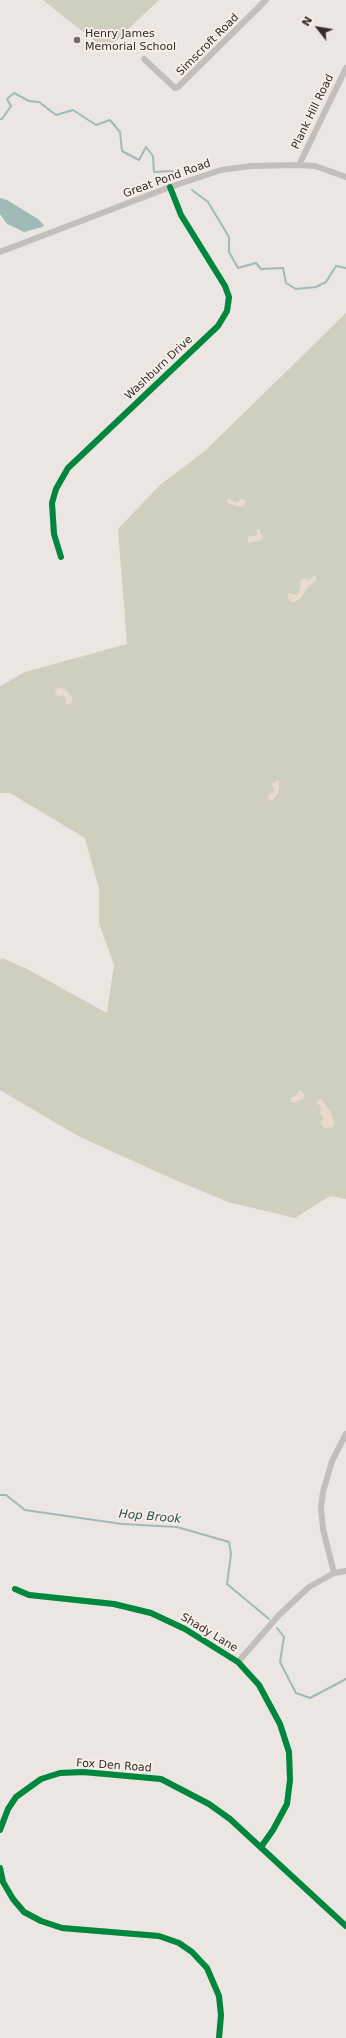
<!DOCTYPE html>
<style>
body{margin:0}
#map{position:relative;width:346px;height:2038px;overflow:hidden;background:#ebe6e2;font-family:"DejaVu Sans",sans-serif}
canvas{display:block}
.north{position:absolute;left:298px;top:8px;width:40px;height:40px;-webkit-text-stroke:3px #f8efea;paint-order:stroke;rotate:301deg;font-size:11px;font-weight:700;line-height:16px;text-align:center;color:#352b29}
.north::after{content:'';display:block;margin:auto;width:14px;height:18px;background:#352b29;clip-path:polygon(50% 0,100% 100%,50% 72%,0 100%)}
</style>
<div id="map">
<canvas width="346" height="2038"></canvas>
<div class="north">N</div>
</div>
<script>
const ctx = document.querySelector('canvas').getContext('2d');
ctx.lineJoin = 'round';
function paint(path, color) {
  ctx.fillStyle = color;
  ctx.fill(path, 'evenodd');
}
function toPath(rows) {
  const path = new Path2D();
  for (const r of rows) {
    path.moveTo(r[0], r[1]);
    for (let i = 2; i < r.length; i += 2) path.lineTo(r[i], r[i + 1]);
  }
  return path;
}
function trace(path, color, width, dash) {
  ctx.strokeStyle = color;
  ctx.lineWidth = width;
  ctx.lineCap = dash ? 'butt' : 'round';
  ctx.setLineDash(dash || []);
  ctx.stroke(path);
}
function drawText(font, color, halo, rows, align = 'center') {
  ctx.font = font + ' "DejaVu Sans",sans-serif';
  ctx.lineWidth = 3.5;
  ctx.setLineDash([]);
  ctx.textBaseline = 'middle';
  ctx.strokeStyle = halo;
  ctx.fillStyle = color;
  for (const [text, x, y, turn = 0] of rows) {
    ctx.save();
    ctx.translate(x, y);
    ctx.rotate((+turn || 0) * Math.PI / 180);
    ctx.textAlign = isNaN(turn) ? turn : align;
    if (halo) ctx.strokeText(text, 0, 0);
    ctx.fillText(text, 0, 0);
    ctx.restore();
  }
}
paint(toPath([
 [43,0,159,0,106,50],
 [346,313,346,1199,330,1196,295,1218,228,1202,166,1176,78,1136,0,1090,0,960,2,958,27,969,107,1013,114,965,99,923,99,889,85,838,10,793,0,793,0,686,25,672,127,644,118,529,160,485,206,450]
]), '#cecfbd');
paint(toPath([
 [228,498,235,502,239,501,242,498,246,501,244,505,240,507,227,503],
 [256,529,260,530,263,538,260,541,248,543,248,536,255,536,257,534],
 [314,576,316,576,316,580,307,588,301,598,295,602,291,602,288,598,288,593,296,595,299,593,301,580,303,578,308,580],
 [57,687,65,689,72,697,72,701,69,705,66,704,65,697,55,695],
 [279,780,279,792,273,800,269,801,268,796,275,790,271,784],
 [300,1090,303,1092,305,1098,294,1103,291,1102,291,1097,296,1096],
 [321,1099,331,1113,334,1123,333,1127,330,1128,325,1128,320,1123,324,1118,320,1113,321,1107,317,1103,318,1100]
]), '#e9dacb');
paint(toPath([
 [0,198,7,200,38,219,44,225,42,227,24,232,7,224,0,214]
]), '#a0bbb7');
trace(toPath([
 [0,119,2,119,11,106,7,99,14,93,29,101,39,102,56,115,73,110,96,125,110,120,120,132,122,151,139,160,146,147,153,156,154,172,172,171,177,177],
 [192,190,208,202,229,237,229,252,238,268,256,263,261,269,283,268,286,283,296,289,316,287,326,282,336,266,346,268],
 [0,1495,6,1495,25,1510,122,1524,177,1527,229,1542,231,1554,227,1584,269,1619],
 [277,1628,284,1637,280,1662,296,1693,310,1698,346,1679]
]), '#a0bbb7', 2);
trace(toPath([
 [144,59,175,88,178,87,266,0],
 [299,165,346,68],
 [0,252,170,187,221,170,251,166,299,165,315,166,346,177],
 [61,557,54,534,52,503,56,489,68,468,218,326,227,311,229,297,225,286,181,215,170,187],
 [334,1573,323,1529,321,1507,323,1492,332,1461,346,1434],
 [15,1589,29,1595,114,1604,151,1613,185,1629,238,1662,259,1685,280,1724,289,1752,290,1780,287,1804,273,1830,261,1847],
 [238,1662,279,1615,309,1587,334,1573,346,1571],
 [0,1830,8,1809,16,1797,41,1779,60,1773,83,1772,161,1779,209,1804,230,1819,346,1926],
 [0,1868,3,1882,13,1899,24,1912,41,1921,62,1928,159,1936,179,1943,192,1952,207,1968,219,1996,221,2015,219,2038]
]), '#c4bebb', 6);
trace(toPath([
 [61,557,54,534,52,503,56,489,68,468,218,326,227,311,229,297,225,286,181,215,170,187],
 [15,1589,29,1595,114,1604,151,1613,185,1629,238,1662,259,1685,280,1724,289,1752,290,1780,287,1804,273,1830,261,1847],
 [0,1830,8,1809,16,1797,41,1779,60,1773,83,1772,161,1779,209,1804,230,1819,346,1926],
 [0,1868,3,1882,13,1899,24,1912,41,1921,62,1928,159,1936,179,1943,192,1952,207,1968,219,1996,221,2015,219,2038]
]), '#00873e', 6);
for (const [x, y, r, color] of [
 [77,40,4,"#756c6a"]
]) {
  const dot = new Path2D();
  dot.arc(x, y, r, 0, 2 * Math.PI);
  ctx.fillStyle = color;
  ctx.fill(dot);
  trace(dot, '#f8efea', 1.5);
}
drawText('11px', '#352b29', '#f8efea', [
 ["Henry James",85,34],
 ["Memorial School",85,47]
], 'left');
drawText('11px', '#352b29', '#f8efea', [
 ["Simscroft Road",208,45,-45],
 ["Plank Hill Road",313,112,-64],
 ["Great Pond Road",167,179,-20],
 ["Washburn Drive",159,368,-43],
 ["Shady Lane",209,1633,31],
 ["Fox Den Road",114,1766,4]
]);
drawText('italic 12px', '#24524e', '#f8efea', [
 ["Hop Brook",150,1517,5]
]);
</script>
